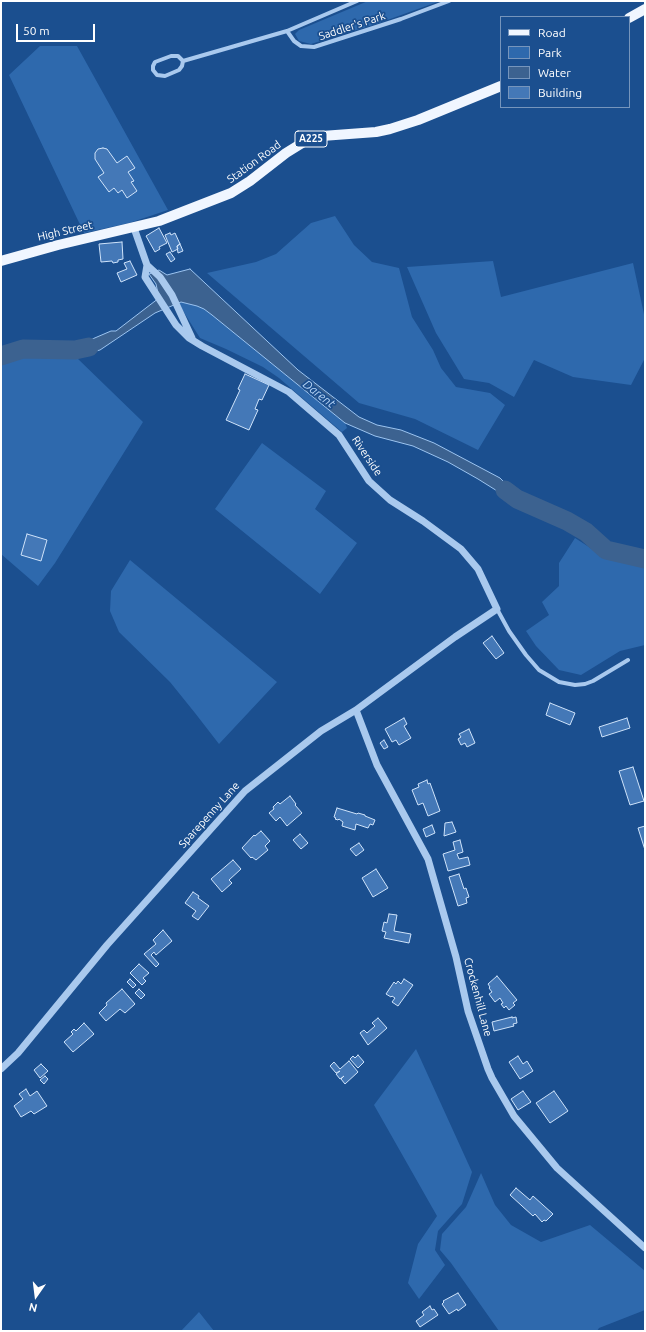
<!DOCTYPE html>
<style>
body{margin:0}
#map{position:relative;width:646px;height:1332px;overflow:hidden;background:#1b4f8f;font-family:Ubuntu,sans-serif}
canvas{display:block}
.frame{position:absolute;inset:0;border:2px solid #fff;pointer-events:none}
.legend{position:absolute;left:500px;top:16px;width:130px;height:92px;box-sizing:border-box;background:#1b4f8f;border:1px solid #7695bc;margin:0;padding:5px 7px;list-style:none;font-size:12px;color:#fff}
.legend li{display:flex;align-items:center;gap:8px;height:20px}
.legend b{width:20px;border:1px solid #7695bc}
.north{position:absolute;left:16px;top:1276px;width:40px;height:40px;-webkit-text-stroke:3px #1b4f8f;paint-order:stroke;rotate:194deg;font-size:11px;font-weight:700;line-height:16px;text-align:center;color:#fff}
.north::after{content:'';display:block;margin:auto;width:14px;height:18px;background:#fff;clip-path:polygon(50% 0,100% 100%,50% 72%,0 100%)}
.scale{position:absolute;left:16px;top:24px;width:79px;height:18px;box-sizing:border-box;border:2px solid #fff;border-top:0;padding-left:5px;font-size:12px;line-height:14px;white-space:nowrap;color:#fff;-webkit-text-stroke:3px #1b4f8f;paint-order:stroke}
</style>
<div id="map">
<canvas width="646" height="1332"></canvas>
<div class="frame"></div>
<ul class="legend">
<li><b style="height:5px;background:#f0f6ff"></b>Road</li>
<li><b style="height:11px;background:#2e69ad"></b>Park</li>
<li><b style="height:11px;background:#3c6290"></b>Water</li>
<li><b style="height:11px;background:#4478b7"></b>Building</li>
</ul>
<div class="north">N</div>
<div class="scale">50 m</div>
</div>
<script>
const ctx = document.querySelector('canvas').getContext('2d');
ctx.lineJoin = 'round';
function paint(path, color) {
  ctx.fillStyle = color;
  ctx.fill(path, 'evenodd');
}
function toPath(rows) {
  const path = new Path2D();
  for (const r of rows) {
    path.moveTo(r[0], r[1]);
    for (let i = 2; i < r.length; i += 2) path.lineTo(r[i], r[i + 1]);
  }
  return path;
}
function trace(path, color, width, dash) {
  ctx.strokeStyle = color;
  ctx.lineWidth = width;
  ctx.lineCap = dash ? 'butt' : 'round';
  ctx.setLineDash(dash || []);
  ctx.stroke(path);
}
function drawText(font, color, halo, rows, align = 'center') {
  ctx.font = font + ' Ubuntu,sans-serif';
  ctx.lineWidth = 3.5;
  ctx.setLineDash([]);
  ctx.textBaseline = 'middle';
  ctx.strokeStyle = halo;
  ctx.fillStyle = color;
  for (const [text, x, y, turn = 0] of rows) {
    ctx.save();
    ctx.translate(x, y);
    ctx.rotate((+turn || 0) * Math.PI / 180);
    ctx.textAlign = isNaN(turn) ? turn : align;
    if (halo) ctx.strokeText(text, 0, 0);
    ctx.fillText(text, 0, 0);
    ctx.restore();
  }
}
paint(toPath([
 [368,1,440,1,379,23,311,44,299,41,295,34,299,30],
 [40,46,77,46,168,210,129,223,84,233,9,75],
 [335,216,354,245,372,262,399,268,412,317,433,350,441,368,456,387,490,393,505,405,478,450,415,419,359,403,207,273,256,262,276,254,311,223],
 [493,261,501,297,633,263,645,319,645,358,631,385,573,377,534,360,514,397,489,383,464,379,436,333,407,267],
 [181,302,197,306,204,309,212,315,345,423,347,428,342,432,279,378,263,367,226,349,200,338,178,303],
 [49,351,76,357,143,422,55,563,38,586,1,554,1,361,26,354],
 [262,443,326,491,315,509,357,543,320,594,215,509],
 [575,538,606,558,645,566,645,645,620,651,581,675,559,670,536,646,526,631,549,615,542,602,559,586,559,563],
 [130,560,277,682,219,744,195,713,170,682,119,632,110,611,111,591],
 [416,1049,472,1172,462,1204,438,1231,435,1250,445,1265,419,1299,408,1283,418,1244,437,1216,374,1105],
 [481,1173,495,1205,511,1225,541,1242,590,1225,645,1271,645,1310,599,1328,597,1331,499,1331,451,1263,440,1250,442,1234,466,1207],
 [199,1312,214,1331,181,1331]
]), '#2e69ad');
const water = toPath([
 [190,269,298,370,359,417,377,425,401,430,434,443,500,478,507,485,511,490,529,499,524,506,507,500,502,494,478,479,448,462,413,446,375,436,345,423,212,315,204,309,197,306,181,302,155,313,100,350,84,354,64,356,64,343,83,343,111,331,116,331,159,298,156,284,149,274,159,270,167,275,190,269]
]);
paint(water, '#3c6290');
trace(water, '#9cc4f0', 1);
trace(toPath([
 [1,356,23,349,75,350,89,347],
 [505,490,517,499,567,521,586,532,606,550,645,559]
]), '#3c6290', 19);
const building = toPath([
 [103,148,107,149,117,163,127,156,135,168,128,172,134,181,131,182,137,191,127,198,122,190,118,193,114,188,109,192,98,177,104,173,95,159,95,153,98,149,103,148],
 [159,228,167,243,159,247,160,249,155,252,146,236,159,228],
 [170,233,171,235,175,233,180,244,177,246,178,249,172,252,165,235,170,233],
 [122,242,123,259,118,260,118,262,113,263,112,261,101,262,99,244,122,242],
 [180,244,183,251,178,253,177,246,180,244],
 [170,252,175,259,171,262,166,254,170,252],
 [130,261,137,275,121,282,117,273,127,269,124,263,130,261],
 [245,374,269,385,262,400,259,399,255,409,258,410,249,430,226,420,240,390,238,389,245,374],
 [27,534,47,540,41,561,21,555,27,534],
 [492,636,504,653,496,659,483,643,492,636],
 [550,703,575,713,570,725,546,715,550,703],
 [404,718,407,724,404,726,411,738,399,745,396,740,392,742,385,729,404,718],
 [627,718,630,728,602,737,599,727,627,718],
 [469,729,475,743,467,747,465,743,461,745,458,739,461,737,459,734,469,729],
 [384,740,388,747,384,749,380,743,384,740],
 [633,767,644,801,630,805,619,771,633,767],
 [427,780,428,784,430,783,440,811,428,816,423,803,418,805,412,790,419,787,418,784,427,780],
 [290,796,296,804,295,805,302,813,287,826,280,817,276,821,269,813,274,809,273,807,278,802,280,804,290,796],
 [337,808,357,814,358,813,365,815,365,816,375,820,373,825,370,824,368,828,356,824,355,830,342,826,343,822,339,819,338,820,335,819,336,818,334,817,337,808],
 [452,822,456,832,444,836,445,823,452,822],
 [432,825,435,833,426,837,423,829,432,825],
 [645,826,645,850,638,828,645,826],
 [261,831,270,841,265,846,268,850,256,860,252,857,251,858,242,848,254,835,255,836,261,831],
 [300,834,308,843,301,849,293,840,300,834],
 [460,840,463,852,457,854,459,859,468,857,470,865,448,871,443,854,455,850,453,842,460,840],
 [359,843,364,850,356,856,350,849,359,843],
 [233,860,241,869,229,880,232,883,222,892,211,879,233,860],
 [376,869,388,888,373,897,362,878,376,869],
 [459,874,464,889,466,888,469,897,466,898,467,903,458,906,449,877,459,874],
 [193,892,199,896,198,898,209,906,198,920,192,916,196,911,185,903,193,892],
 [389,914,397,915,394,931,411,934,409,943,384,938,386,932,382,931,384,922,387,923,389,914],
 [163,930,172,941,156,955,154,952,151,955,159,964,156,967,144,954,156,944,153,940,163,930],
 [139,964,149,973,143,978,146,981,142,985,130,973,139,964],
 [497,976,517,1000,513,1003,515,1005,509,1010,506,1006,504,1008,501,1004,503,1003,500,998,495,1002,489,994,492,992,489,988,490,987,488,984,497,976],
 [130,979,136,985,133,988,127,982,130,979],
 [404,979,413,985,398,1006,392,1002,395,998,392,996,391,997,386,994,394,982,396,984,398,981,401,984,404,979],
 [122,989,135,1004,125,1013,120,1009,106,1021,99,1013,107,1005,106,1003,122,989],
 [139,989,145,995,141,999,135,993,139,989],
 [512,1017,512,1018,516,1017,517,1023,513,1024,514,1026,494,1031,492,1022,512,1017],
 [378,1018,387,1028,368,1045,360,1033,364,1030,367,1033,375,1026,372,1023,378,1018],
 [84,1023,94,1034,73,1052,64,1042,73,1034,71,1032,74,1029,76,1031,84,1023],
 [358,1055,364,1062,358,1068,350,1059,353,1056,355,1058,358,1055],
 [518,1056,523,1064,527,1061,533,1071,520,1079,509,1062,518,1056],
 [349,1061,358,1072,345,1084,341,1079,344,1076,340,1079,336,1074,340,1071,336,1073,330,1066,334,1062,340,1069,349,1061],
 [41,1064,48,1071,40,1078,34,1070,41,1064],
 [45,1076,48,1079,44,1084,40,1080,45,1076],
 [26,1089,30,1096,37,1091,47,1106,34,1114,31,1111,21,1117,14,1106,23,1099,19,1094,26,1089],
 [523,1091,531,1102,518,1110,511,1099,523,1091],
 [554,1091,568,1111,550,1123,536,1103,554,1091],
 [516,1188,530,1200,533,1196,553,1214,546,1221,544,1220,542,1222,535,1214,533,1216,510,1195,516,1188],
 [458,1293,466,1305,458,1311,457,1309,449,1314,442,1304,444,1302,443,1301,458,1293],
 [430,1306,432,1310,434,1309,438,1315,420,1327,416,1321,424,1315,422,1312,430,1306]
]);
paint(building, '#4478b7');
trace(building, '#cfe3fa', 1);
trace(toPath([
 [357,1,287,31,294,41,301,46,314,47,401,19,449,1],
 [183,61,178,56,171,56,155,62,153,66,153,70,157,75,165,76,179,70,182,66,183,61,287,31],
 [497,609,509,631,526,655,539,670,559,682,575,685,585,684,593,681,628,660]
]), '#a9c9ee', 4);
trace(toPath([
 [134,228,147,265,160,277,172,295,192,338],
 [356,710,377,765,428,859,456,957,468,1011,488,1069,492,1078,514,1116,557,1168,645,1248],
 [1,1069,18,1053,107,945,245,791,321,731,356,710,455,637,497,609,478,569,461,549,423,521,390,500,369,481,339,435,289,392,202,346,189,338,176,325,145,277,147,265]
]), '#a9c9ee', 7);
trace(toPath([
 [629,18,645,9],
 [1,261,58,245,159,221,231,193,250,181,286,153,307,140,322,136,376,132,390,129,418,120,501,86]
]), '#f0f6ff', 10);
for (const [x, y, w] of [
 [311,139,32]
]) {
  const box = new Path2D();
  box.roundRect(x - w / 2, y - 8, w, 16, 3);
  ctx.fillStyle = '#1b4f8f';
  ctx.fill(box);
  trace(box, '#fff', 1);
}
drawText('bold 10px', '#fff', null, [
 ["A225",311,139]
]);
drawText('11px', '#fff', '#1b4f8f', [
 ["Saddler's Park",352,26,-18],
 ["Station Road",254,162,-36],
 ["High Street",65,231,-13],
 ["Riverside",367,456,56],
 ["Sparepenny Lane",209,815,-48],
 ["Crockenhill Lane",478,997,75]
]);
drawText('italic 12px', '#b5d3f5', '#1b4f8f', [
 ["Darent",319,394,38]
]);
</script>
